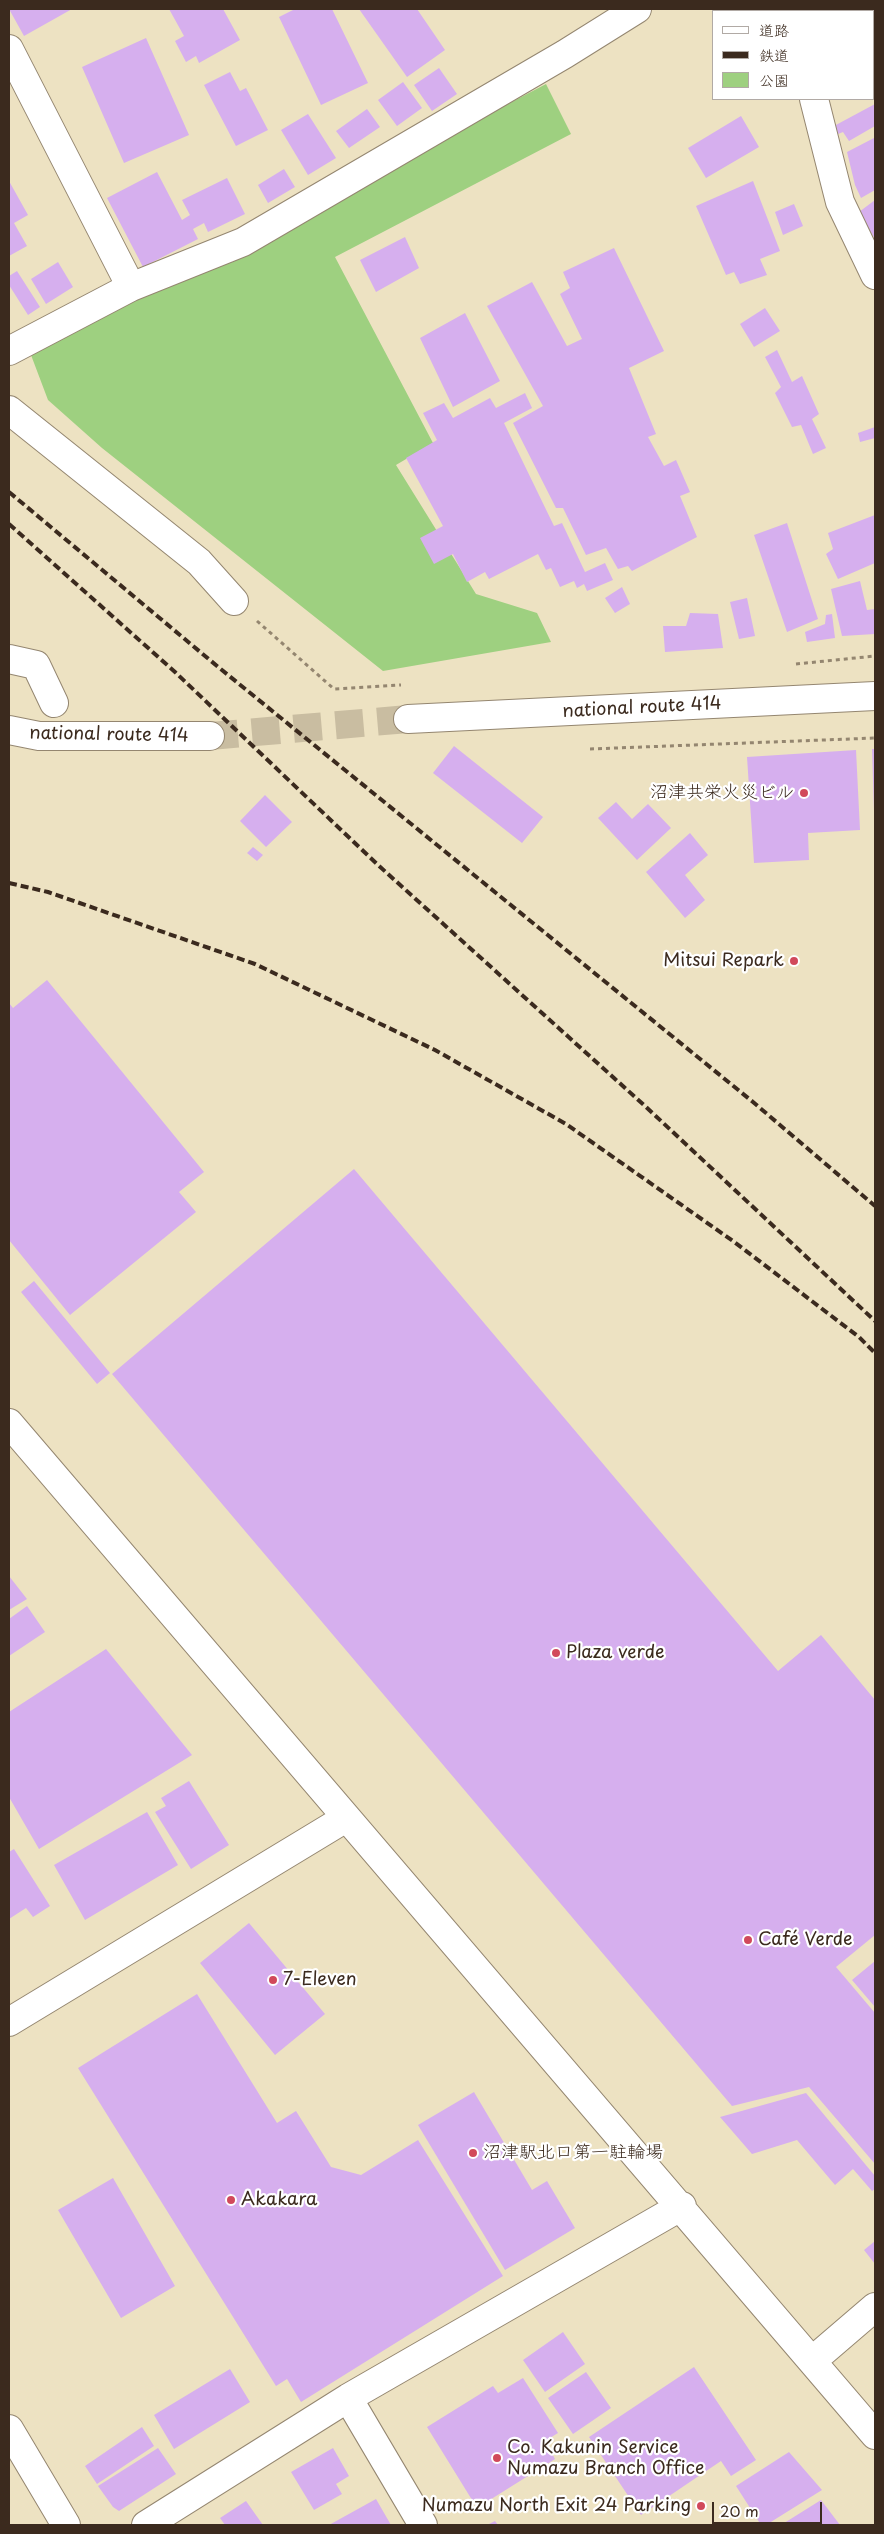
<!DOCTYPE html>
<meta charset="utf-8">
<style>
body{margin:0}
#map{position:relative;width:884px;height:2534px;overflow:hidden;background:#ede2c2;font-family:"Playpen Sans","Klee One",sans-serif}
canvas{display:block}
.frame{position:absolute;inset:0;border:10px solid #3b2a1e;pointer-events:none}
.legend{position:absolute;left:712px;top:10px;width:162px;height:90px;box-sizing:border-box;background:#fff;border:1px solid #b1aaa5;margin:0;padding:6px 9px;list-style:none;font-size:15px;color:#3b2a1e}
.legend li{display:flex;align-items:center;gap:10px;height:25px}
.legend b{width:25px;border:1px solid #b1aaa5}
.scale{position:absolute;left:712px;top:2502px;width:110px;height:22px;box-sizing:border-box;border:2px solid #3b2a1e;border-top:0;padding-left:6px;font-size:15px;line-height:18px;white-space:nowrap;color:#3b2a1e;-webkit-text-stroke:4px #fff;paint-order:stroke}
</style>
<div id="map">
<canvas width="884" height="2534"></canvas>
<div class="frame"></div>
<ul class="legend">
<li><b style="height:6px;background:#fff"></b>道路</li>
<li><b style="height:6px;background:#3b2a1e"></b>鉄道</li>
<li><b style="height:14px;background:#9ed080"></b>公園</li>
</ul>
<div class="scale">20 m</div>
</div>
<script>
const ctx = document.querySelector('canvas').getContext('2d');
ctx.lineJoin = 'round';
function paint(path, color) {
  ctx.fillStyle = color;
  ctx.fill(path, 'evenodd');
}
function toPath(rows) {
  const path = new Path2D();
  for (const r of rows) {
    path.moveTo(r[0], r[1]);
    for (let i = 2; i < r.length; i += 2) path.lineTo(r[i], r[i + 1]);
  }
  return path;
}
function trace(path, color, width, dash) {
  ctx.strokeStyle = color;
  ctx.lineWidth = width;
  ctx.lineCap = dash ? 'butt' : 'round';
  ctx.setLineDash(dash || []);
  ctx.stroke(path);
}
function drawText(font, color, halo, rows, align = 'center') {
  ctx.font = font + ' "Playpen Sans","Klee One",sans-serif';
  ctx.lineWidth = 4.5;
  ctx.setLineDash([]);
  ctx.textBaseline = 'middle';
  ctx.strokeStyle = halo;
  ctx.fillStyle = color;
  for (const [text, x, y, turn = 0] of rows) {
    ctx.save();
    ctx.translate(x, y);
    ctx.rotate((+turn || 0) * Math.PI / 180);
    ctx.textAlign = isNaN(turn) ? turn : align;
    if (halo) ctx.strokeText(text, 0, 0);
    ctx.fillText(text, 0, 0);
    ctx.restore();
  }
}
paint(toPath([
 [546,84,571,134,335,257,433,443,396,465,476,594,537,613,551,642,383,671,102,448,48,400,31,355]
]), '#9ed080');
paint(toPath([
 [9,9,72,9,24,36],
 [169,9,223,9,240,40,199,63,196,56,186,62,175,41,184,36],
 [295,9,332,9,368,83,321,105,279,17],
 [359,9,417,9,445,50,407,77],
 [146,38,189,135,124,163,82,67],
 [439,68,457,94,432,111,414,85],
 [230,72,240,91,246,88,268,130,236,146,204,85],
 [403,82,422,108,397,126,378,100],
 [875,104,875,126,849,141,843,132,838,134,834,126],
 [367,109,380,127,349,148,336,131],
 [308,114,336,158,308,175,281,130],
 [741,116,759,147,706,178,688,148],
 [874,138,875,190,861,198,855,185,847,152],
 [284,169,295,187,268,203,258,185],
 [157,172,182,220,190,215,182,200,227,178,245,214,208,232,204,223,193,229,198,239,143,267,107,198],
 [9,181,28,215,14,223,27,246,9,256],
 [753,181,780,251,760,259,767,275,740,284,734,272,726,275,696,206],
 [875,200,875,239,859,212],
 [794,204,803,226,783,235,775,212],
 [405,237,419,268,376,292,360,260],
 [614,248,664,351,629,368,656,434,648,437,664,466,676,460,690,492,680,496,697,537,632,571,628,566,618,569,606,548,586,555,563,508,556,508,513,423,543,406,487,306,532,282,567,346,582,339,560,294,570,288,563,272],
 [58,262,73,287,46,304,31,279],
 [17,271,40,307,28,315,9,285,9,276],
 [765,308,780,331,754,347,740,324],
 [465,313,500,381,453,407,420,338],
 [777,350,792,382,802,376,819,414,812,419,826,448,813,454,801,425,792,427,775,393,781,387,765,357],
 [525,393,532,408,504,423,554,526,562,523,585,572,605,563,613,580,587,591,584,584,577,588,574,581,560,587,551,568,546,570,538,554,489,579,485,572,467,582,453,554,434,564,420,538,443,526,406,458,437,440,423,413,444,403,453,418,490,398,496,408],
 [875,427,875,438,860,442,858,433],
 [875,515,875,563,838,579,826,554,833,549,828,533],
 [787,523,818,619,787,632,754,535],
 [860,581,867,610,875,609,875,634,842,636,831,589],
 [622,587,630,604,615,613,605,598],
 [747,598,755,636,739,639,730,602],
 [690,613,718,614,723,648,665,652,663,626,686,626],
 [832,614,835,638,807,642,805,632,825,624,826,615],
 [454,746,543,817,522,843,433,773],
 [872,749,875,749,875,811,874,811],
 [856,750,860,830,808,833,809,860,754,863,747,757],
 [265,795,292,822,266,847,240,821],
 [616,802,632,819,648,804,671,828,637,860,598,818],
 [690,833,708,855,685,875,705,900,685,918,646,872],
 [253,847,263,855,257,861,247,853],
 [47,980,204,1172,179,1192,196,1212,70,1315,9,1240,9,1003,13,1008],
 [354,1169,778,1671,821,1635,875,1700,875,1935,836,1967,875,2013,875,2164,809,2087,732,2106,112,1374],
 [34,1281,110,1373,97,1384,21,1292],
 [9,1576,27,1599,9,1610],
 [27,1606,45,1632,9,1656,9,1619],
 [106,1649,192,1755,39,1849,9,1797,9,1712],
 [189,1781,229,1845,191,1869,155,1812,166,1806,161,1798],
 [147,1812,178,1865,85,1920,54,1865],
 [14,1849,50,1906,33,1917,26,1908,9,1919,9,1852],
 [249,1923,325,2014,275,2055,200,1963],
 [875,1961,875,2007,852,1980],
 [197,1994,277,2123,296,2111,331,2167,361,2175,418,2140,503,2276,301,2402,287,2379,276,2386,78,2068],
 [474,2092,532,2190,547,2181,575,2228,505,2270,418,2125],
 [806,2093,875,2176,875,2189,872,2191,853,2169,835,2185,797,2140,752,2154,720,2117],
 [113,2178,175,2286,121,2318,58,2210],
 [875,2241,875,2264,864,2250],
 [563,2332,585,2364,545,2392,523,2360],
 [694,2367,756,2460,731,2476,721,2461,641,2515,589,2437],
 [230,2369,250,2402,174,2449,154,2415],
 [586,2372,611,2408,573,2434,548,2398],
 [523,2378,558,2433,545,2441,555,2459,477,2508,427,2427,493,2386,498,2393],
 [142,2427,154,2446,97,2484,85,2466],
 [158,2448,176,2474,119,2511,113,2507,98,2486],
 [333,2448,349,2476,336,2484,342,2494,314,2510,291,2472],
 [789,2452,822,2490,766,2525,761,2525,736,2486],
 [376,2499,391,2525,329,2525],
 [821,2500,840,2525,781,2525],
 [246,2501,263,2525,225,2525,220,2518],
 [495,2521,498,2525,487,2525]
]), '#d6afee');
trace(toPath([
 [210,736,408,719]
]), '#c9bda1', 28, [28, 14]);
const minor = toPath([
 [792,9,792,11],
 [9,49,131,287],
 [814,99,840,202,875,275],
 [9,351,131,287,243,242,565,54,637,9],
 [9,410,199,562,234,601],
 [9,659,36,665,54,703],
 [9,1423,875,2435],
 [9,2022,346,1818],
 [812,2361,875,2307],
 [348,2398,423,2525],
 [9,2429,66,2525],
 [146,2525,348,2398,682,2206]
]);
const highway = toPath([
 [408,719,875,696],
 [9,730,39,736,210,736]
]);
trace(minor, '#948670', 30);
trace(highway, '#948670', 30);
trace(toPath([
 [257,621,334,689,401,685],
 [796,664,875,656],
 [590,749,875,738]
]), '#948670', 3, [4, 4]);
trace(minor, '#fff', 28);
trace(highway, '#fff', 28);
trace(toPath([
 [9,492,217,666,753,1102,875,1206],
 [9,524,175,672,378,865,645,1106,875,1321],
 [9,883,48,892,255,964,435,1050,566,1124,733,1241,859,1337,875,1353]
]), '#3b2a1e', 4, [8, 4]);
for (const [x, y, r, color] of [
 [804,793,5,"#d1495b"],
 [794,961,5,"#d1495b"],
 [556,1653,5,"#d1495b"],
 [748,1940,5,"#d1495b"],
 [273,1980,5,"#d1495b"],
 [473,2153,5,"#d1495b"],
 [231,2200,5,"#d1495b"],
 [497,2458,5,"#d1495b"],
 [701,2506,5,"#d1495b"]
]) {
  const dot = new Path2D();
  dot.arc(x, y, r, 0, 2 * Math.PI);
  ctx.fillStyle = color;
  ctx.fill(dot);
  trace(dot, '#fff', 2);
}
drawText('18px', '#3b2a1e', '#fff', [
 ["national route 414",642,708,-3],
 ["national route 414",109,735,1]
]);
drawText('18px', '#3b2a1e', '#fff', [
 ["沼津共栄火災ビル",794,793,"right"],
 ["Mitsui Repark",784,961,"right"],
 ["Plaza verde",566,1653],
 ["Café Verde",758,1940],
 ["7-Eleven",283,1980],
 ["沼津駅北口第一駐輪場",483,2153],
 ["Akakara",241,2200],
 ["Co. Kakunin Service",507,2448],
 ["Numazu Branch Office",507,2469],
 ["Numazu North Exit 24 Parking",691,2506,"right"]
], 'left');
</script>
